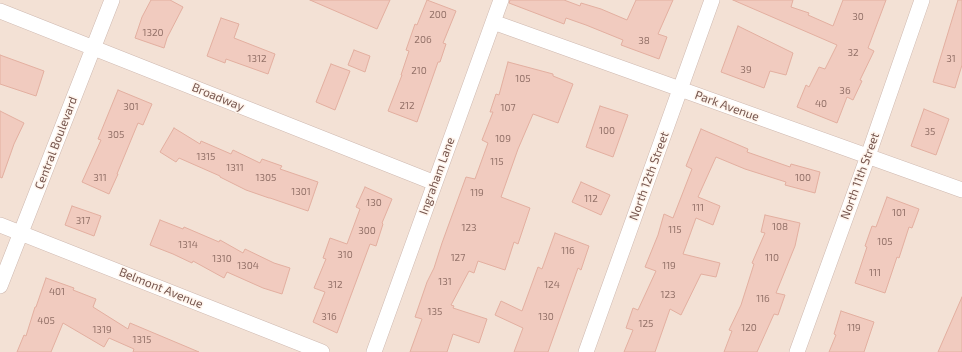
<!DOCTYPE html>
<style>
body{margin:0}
canvas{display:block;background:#fcf1e7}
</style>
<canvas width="962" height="352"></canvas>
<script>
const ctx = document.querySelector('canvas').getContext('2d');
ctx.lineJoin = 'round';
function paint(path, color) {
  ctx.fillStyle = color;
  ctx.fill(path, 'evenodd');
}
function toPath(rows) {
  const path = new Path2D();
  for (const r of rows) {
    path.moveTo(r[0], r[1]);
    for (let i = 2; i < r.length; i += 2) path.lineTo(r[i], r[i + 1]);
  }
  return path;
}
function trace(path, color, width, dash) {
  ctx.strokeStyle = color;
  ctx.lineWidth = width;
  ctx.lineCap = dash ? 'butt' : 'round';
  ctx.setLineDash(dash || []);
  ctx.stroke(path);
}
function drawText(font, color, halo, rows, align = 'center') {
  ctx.font = font + ' "Exo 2",sans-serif';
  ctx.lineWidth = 3;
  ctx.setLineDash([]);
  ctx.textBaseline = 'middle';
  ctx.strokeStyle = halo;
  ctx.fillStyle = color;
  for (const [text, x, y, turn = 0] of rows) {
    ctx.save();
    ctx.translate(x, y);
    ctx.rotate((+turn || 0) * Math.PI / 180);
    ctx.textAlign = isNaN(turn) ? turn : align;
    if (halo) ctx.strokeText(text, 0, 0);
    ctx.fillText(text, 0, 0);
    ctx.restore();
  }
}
paint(toPath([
 [0,0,962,0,962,352,0,352]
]), '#f3e1d5');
const building = toPath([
 [151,0,170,0,183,7,167,38,164,48,135,38,142,17,151,0],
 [310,0,390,0,377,29,310,0],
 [427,0,456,11,443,43,446,44,440,62,438,62,417,122,388,111,402,75,401,75,409,51,406,50,415,24,417,25,427,0],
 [510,0,564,0,580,6,581,3,601,9,627,20,636,0,673,0,658,34,667,37,659,59,621,45,623,40,586,25,566,18,564,24,509,3,510,0],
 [733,0,793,0,791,7,809,13,808,15,833,26,843,0,886,0,868,48,874,51,860,80,862,81,853,100,847,97,837,123,797,107,806,85,809,87,819,67,825,69,837,45,733,0],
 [958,0,962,0,962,65,955,88,933,82,958,0],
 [221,18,239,24,234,38,275,54,268,74,226,59,225,63,207,56,221,18],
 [738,26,793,53,786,75,770,71,764,88,721,72,738,26],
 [354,50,370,56,365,72,348,65,354,50],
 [0,55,44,71,36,96,0,84,0,55],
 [508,62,553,74,553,76,573,84,558,123,533,114,518,149,501,197,530,208,518,244,514,242,505,270,478,261,474,273,469,271,451,305,454,306,453,308,487,319,479,343,453,334,447,352,410,352,422,319,415,317,427,282,434,268,442,243,466,177,475,179,488,143,482,140,493,112,490,112,496,94,499,95,508,62],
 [331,64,350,71,335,110,316,102,331,64],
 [118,90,152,104,143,125,138,123,117,174,118,174,109,194,82,182,101,140,98,139,118,90],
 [600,106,628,115,613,157,586,147,600,106],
 [924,109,949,119,936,155,911,146,924,109],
 [0,111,24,123,14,144,2,178,0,177,0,111],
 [174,128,200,144,201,141,231,154,233,150,260,163,262,159,282,166,280,169,318,182,308,211,270,198,269,198,246,190,220,177,220,176,179,158,176,162,160,152,174,128],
 [701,129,748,149,747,152,790,167,791,164,820,172,815,193,785,185,786,182,745,169,716,157,698,197,720,206,713,225,696,218,683,254,720,263,716,277,701,274,681,315,670,309,655,352,624,352,633,330,626,328,633,308,638,310,656,271,645,267,658,235,664,214,673,218,692,169,686,166,701,129],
 [581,182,610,195,601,215,572,202,581,182],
 [365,187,392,199,382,223,383,224,376,246,370,244,337,333,313,322,325,292,314,288,326,259,323,258,330,238,347,244,360,209,356,207,365,187],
 [887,197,919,209,912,228,909,227,899,258,897,257,885,293,855,283,867,247,865,246,872,226,876,227,887,197],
 [72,206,101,216,94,236,65,225,72,206],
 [765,215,800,223,795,246,776,293,785,295,778,315,774,314,757,352,724,352,732,331,729,330,741,305,754,264,752,263,765,233,761,232,765,215],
 [160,220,183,229,184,227,219,242,220,240,243,253,245,249,274,263,290,268,282,294,263,288,227,272,224,278,193,261,192,263,173,254,150,245,160,220],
 [555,233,589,246,581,270,578,268,548,352,514,352,523,328,495,315,501,301,522,311,538,267,542,269,555,233],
 [46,278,74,288,73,290,96,299,93,307,128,329,130,323,199,352,133,352,134,349,109,338,104,347,63,323,51,352,17,352,24,335,26,336,35,307,36,307,46,278],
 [962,297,962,352,938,352,962,297],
 [841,311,874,322,864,352,829,352,836,335,834,334,841,311]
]);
paint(building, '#f1cbbf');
trace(building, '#e3afa0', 1);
const minor = toPath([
 [0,11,435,183],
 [493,22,962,190],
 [0,225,322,352],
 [0,286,112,0],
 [374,352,501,0],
 [586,352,712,0],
 [797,352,868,156,922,0]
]);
trace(minor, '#cfb9b0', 16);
trace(minor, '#fff', 15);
drawText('10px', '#947269', null, [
 ["200",438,15],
 ["30",858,17],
 ["1320",153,33],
 ["206",423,40],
 ["38",644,41],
 ["32",853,53],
 ["1312",257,59],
 ["31",951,59],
 ["39",746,70],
 ["210",419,71],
 ["105",523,79],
 ["36",845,91],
 ["40",821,104],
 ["212",407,106],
 ["301",131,107],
 ["107",508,108],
 ["100",607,131],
 ["35",930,132],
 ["305",116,135],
 ["109",503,139],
 ["1315",206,157],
 ["115",497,162],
 ["1311",235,168],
 ["311",100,178],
 ["1305",266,178],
 ["100",803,178],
 ["1301",301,192],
 ["119",477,193],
 ["112",591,199],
 ["130",374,203],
 ["111",698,208],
 ["101",899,213],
 ["317",83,221],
 ["108",780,227],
 ["123",469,228],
 ["115",675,230],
 ["300",367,231],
 ["105",885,242],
 ["1314",188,245],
 ["116",568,251],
 ["310",345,255],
 ["127",458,258],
 ["110",772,258],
 ["1310",222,259],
 ["1304",248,266],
 ["119",669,266],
 ["111",875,273],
 ["131",445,282],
 ["312",335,285],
 ["124",552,285],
 ["401",57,292],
 ["123",668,295],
 ["116",763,299],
 ["135",435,312],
 ["316",329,317],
 ["130",546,317],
 ["405",46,321],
 ["125",646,324],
 ["120",749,328],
 ["119",854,328],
 ["1319",102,330],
 ["1315",142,340]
]);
drawText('12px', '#75544c', '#fff5ed', [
 ["Broadway",218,97,22],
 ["Park Avenue",727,106,20],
 ["Central Boulevard",56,143,-69],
 ["Ingraham Lane",437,176,-70],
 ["North 12th Street",649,176,-70],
 ["North 11th Street",860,176,-70],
 ["Belmont Avenue",161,288,22]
]);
</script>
